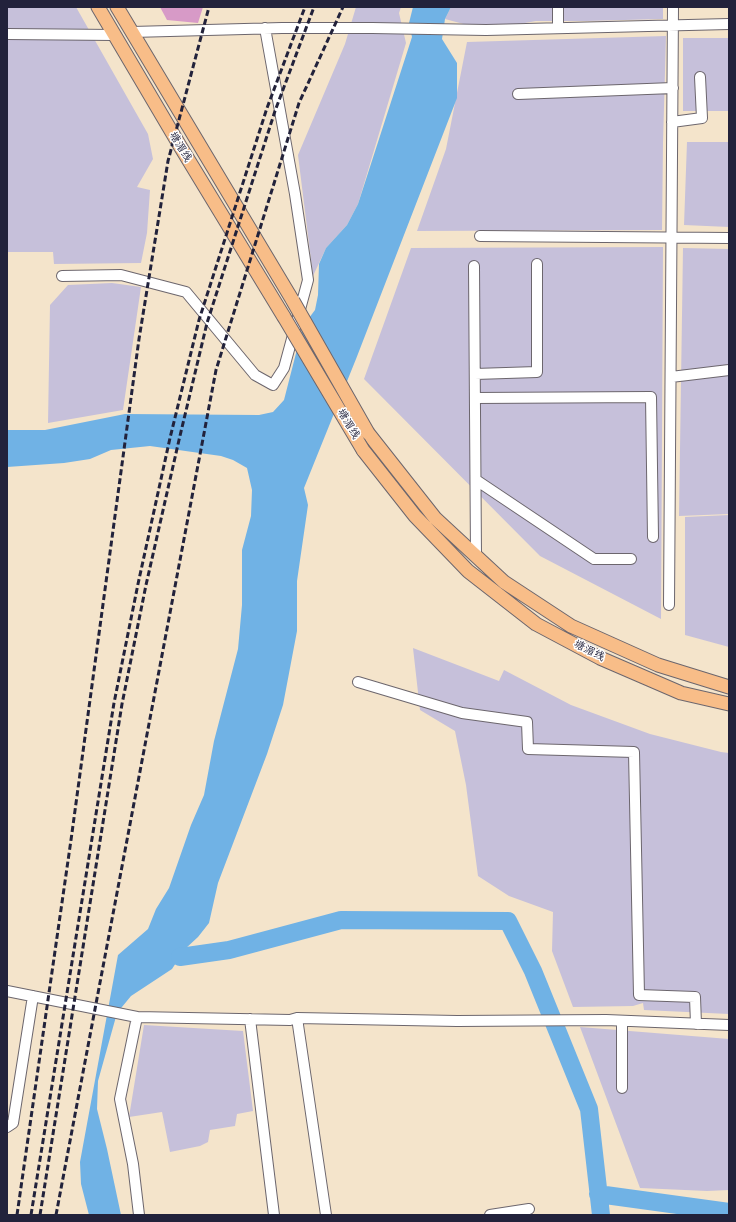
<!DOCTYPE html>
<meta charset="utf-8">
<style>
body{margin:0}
#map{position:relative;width:736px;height:1222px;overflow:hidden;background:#f4e4cb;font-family:"Balsamiq Sans",sans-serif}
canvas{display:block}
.frame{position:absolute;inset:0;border:8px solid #22223b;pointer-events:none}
</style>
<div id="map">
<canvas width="736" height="1222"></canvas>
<div class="frame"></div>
</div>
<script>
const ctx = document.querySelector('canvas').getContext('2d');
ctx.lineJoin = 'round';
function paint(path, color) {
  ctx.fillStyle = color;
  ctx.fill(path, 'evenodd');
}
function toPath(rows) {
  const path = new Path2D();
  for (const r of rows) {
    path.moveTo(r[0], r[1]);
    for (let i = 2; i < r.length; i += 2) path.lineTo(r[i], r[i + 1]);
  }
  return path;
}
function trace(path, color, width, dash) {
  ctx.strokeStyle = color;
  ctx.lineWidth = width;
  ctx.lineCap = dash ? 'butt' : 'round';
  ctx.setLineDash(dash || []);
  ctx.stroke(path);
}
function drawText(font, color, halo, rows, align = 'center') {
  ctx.font = font + ' "Balsamiq Sans","LXGW WenKai TC",sans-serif';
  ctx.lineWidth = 3;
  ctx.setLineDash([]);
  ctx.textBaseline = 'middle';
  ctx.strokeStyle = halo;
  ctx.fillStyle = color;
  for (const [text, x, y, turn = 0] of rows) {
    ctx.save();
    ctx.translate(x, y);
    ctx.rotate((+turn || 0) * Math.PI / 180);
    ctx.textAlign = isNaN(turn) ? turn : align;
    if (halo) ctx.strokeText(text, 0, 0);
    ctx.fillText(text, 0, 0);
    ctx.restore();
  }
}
paint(toPath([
 [7,7,76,7,148,134,153,159,137,187,150,190,147,233,141,263,54,264,53,252,7,252],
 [356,7,401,7,399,13,406,43,358,204,347,225,326,248,313,276,298,155,345,44],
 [451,7,663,7,663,19,587,21,536,21,486,30,445,19],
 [666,36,663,143,662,230,417,231,446,149,467,42],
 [683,38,729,38,729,111,683,111],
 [687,142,729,142,729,227,684,225],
 [663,247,661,619,540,556,364,379,411,248],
 [683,248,729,249,729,514,679,516],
 [112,283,141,287,123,410,48,423,50,305,68,285],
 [729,515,729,647,685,635,685,517],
 [413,648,499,681,504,670,571,705,650,734,721,752,729,753,729,1014,644,1010,643,1003,633,1006,573,1007,552,951,553,912,509,896,478,876,466,785,455,731,420,710],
 [144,1025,243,1031,253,1111,237,1114,235,1126,210,1130,208,1142,200,1146,170,1152,162,1112,129,1117],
 [580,1027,729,1039,729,1190,707,1191,640,1188]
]), '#c6c0da');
paint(toPath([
 [413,7,451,7,445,19,442,39,457,63,457,98,356,359,304,488,308,505,297,581,297,631,283,705,267,754,218,883,209,923,198,937,185,949,172,969,131,996,117,1013,98,1081,97,1109,107,1149,121,1215,89,1215,81,1184,80,1162,118,955,148,929,156,909,169,888,191,825,204,795,214,741,238,649,242,605,242,550,251,516,252,490,247,468,233,460,221,456,150,446,111,450,90,459,64,463,7,467,7,430,45,430,125,414,259,415,273,412,284,400,303,326,315,310,318,295,319,264,326,248,347,225,358,204,412,37,409,23]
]), '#70b2e5');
trace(toPath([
 [180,957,229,950,341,920,508,921,533,971,589,1109,601,1215],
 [598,1194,729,1212]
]), '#70b2e5', 18);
paint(toPath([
 [160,7,203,7,198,23,167,20]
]), '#d79ac7');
const minor = toPath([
 [558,28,558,7],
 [132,32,282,28,372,28,486,30,729,24],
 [7,34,114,35],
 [518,94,673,88],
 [672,122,702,118,700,77],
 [480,236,729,238],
 [474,266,476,556],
 [62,276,121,275,186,292,255,375,273,385,284,368,308,280,295,194,265,28],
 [475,374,537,372,537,264],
 [671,377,729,370],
 [475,398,651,397,653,537],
 [476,480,594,559,631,559],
 [669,605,673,7],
 [358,682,462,713,527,722,528,749,634,752,639,995,695,997,696,1024],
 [7,991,137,1017,290,1020,297,1018,457,1021,606,1020,729,1025],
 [137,1017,120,1099,133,1164,139,1215],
 [297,1018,326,1215],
 [250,1019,274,1215],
 [622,1021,622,1088],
 [7,1127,13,1123,33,996],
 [490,1215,529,1209]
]);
const major = toPath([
 [98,7,180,146,284,317],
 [117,7,293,301],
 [368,433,435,518,504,582,571,626,658,665,729,687],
 [363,450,415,516,468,571,536,624,600,658,681,693,729,704]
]);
trace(minor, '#6c666d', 12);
trace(major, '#6c666d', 15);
trace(minor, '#fff', 10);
trace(major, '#f8bd88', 13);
trace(toPath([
 [17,1215,71,840,139,339,168,161,209,7],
 [31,1215,114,703,138,584,170,438,199,320,267,108,305,7],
 [40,1215,122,704,146,585,179,440,207,323,275,111,314,7],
 [56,1215,216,370,299,103,343,7]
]), '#22223b', 3, [6, 3]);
const majorBridge = toPath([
 [293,301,368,433],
 [284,317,363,450]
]);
trace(majorBridge, '#6c666d', 15, []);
trace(majorBridge, '#f8bd88', 13);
drawText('11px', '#22223b', '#fff', [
 ["塘湄线",180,147,59],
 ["塘湄线",348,424,59],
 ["塘湄线",589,651,27]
]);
</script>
